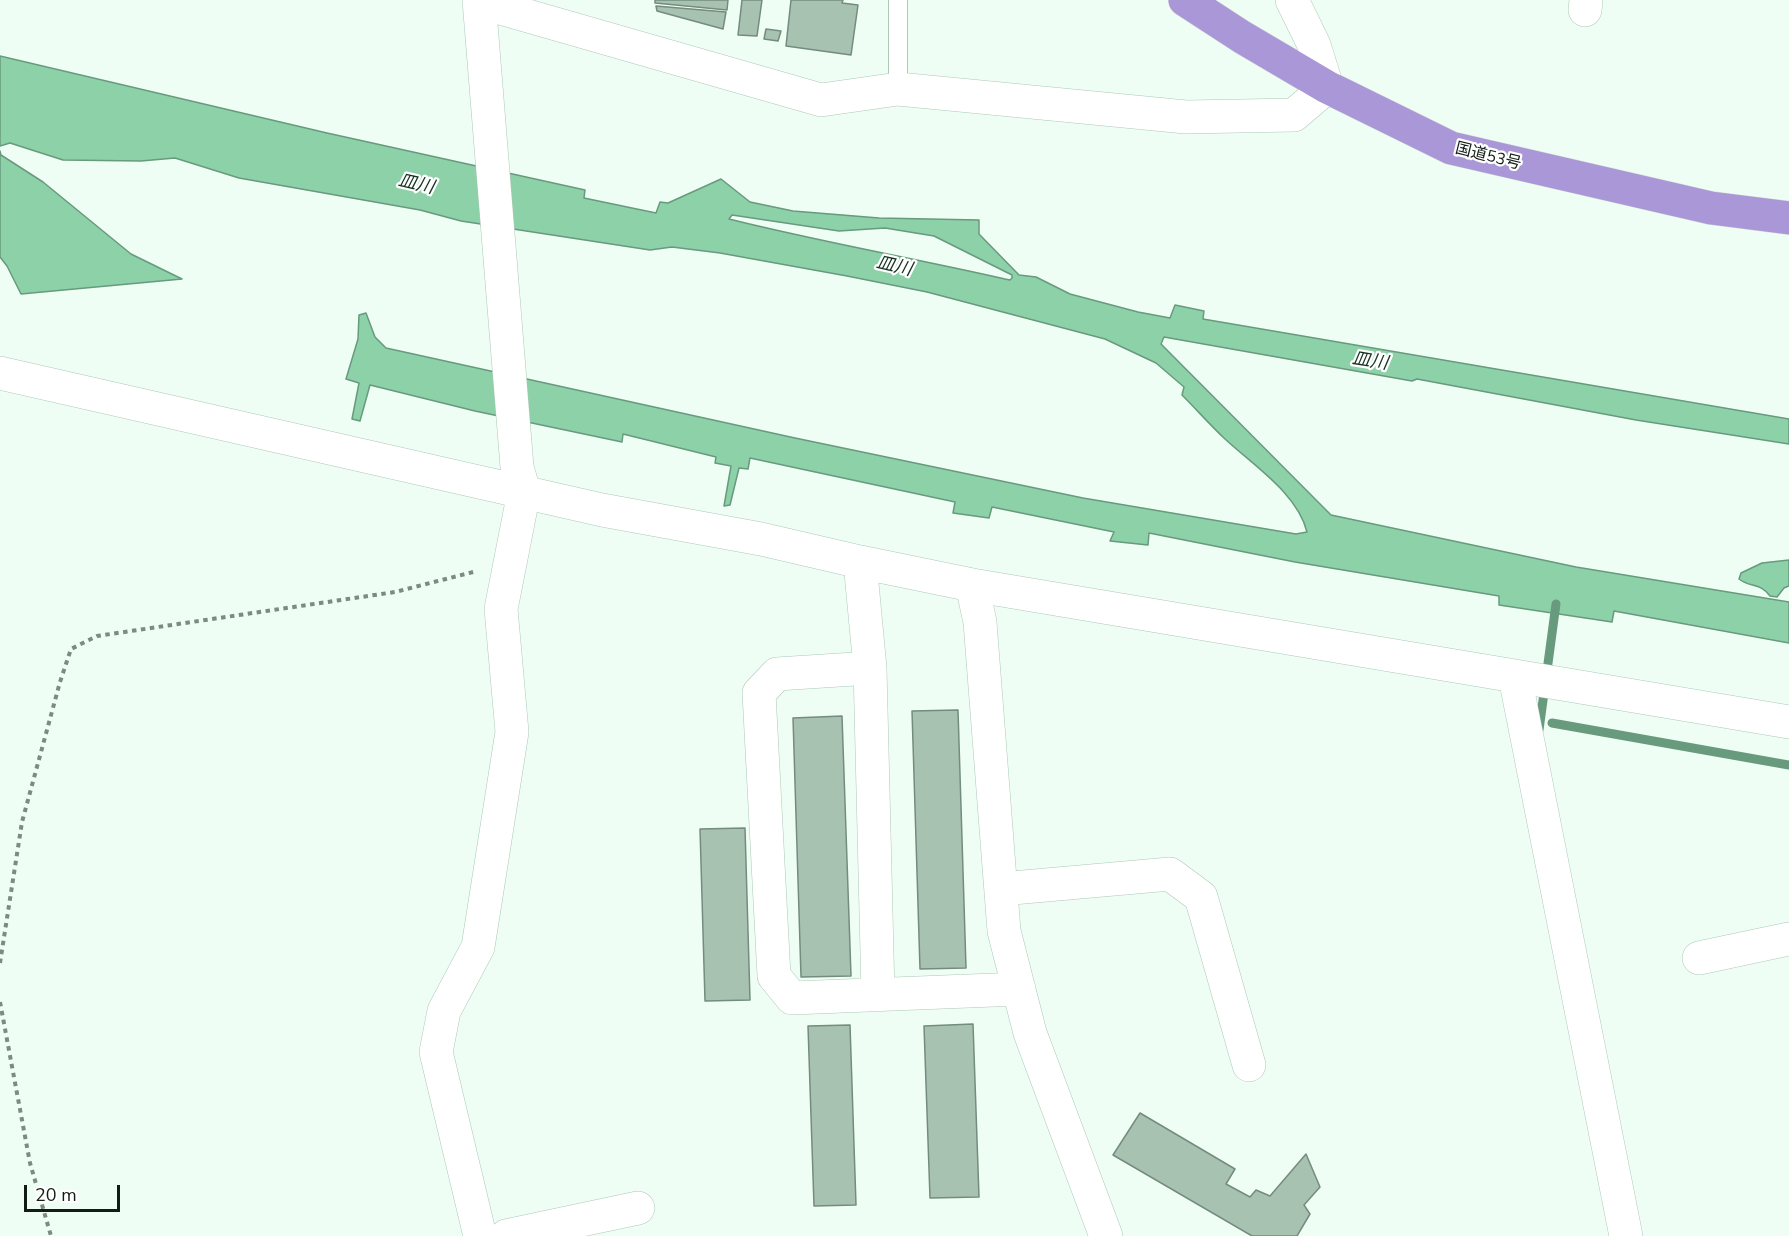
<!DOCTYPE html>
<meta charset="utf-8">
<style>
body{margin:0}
#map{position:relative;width:1789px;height:1236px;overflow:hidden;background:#effef4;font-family:"Nunito Sans",sans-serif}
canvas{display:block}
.scale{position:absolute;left:24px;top:1185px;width:96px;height:27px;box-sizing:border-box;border:3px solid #121b15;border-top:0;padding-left:8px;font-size:18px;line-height:21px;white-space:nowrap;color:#121b15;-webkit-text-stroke:4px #fff;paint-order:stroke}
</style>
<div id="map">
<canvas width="1789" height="1236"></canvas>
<div class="scale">20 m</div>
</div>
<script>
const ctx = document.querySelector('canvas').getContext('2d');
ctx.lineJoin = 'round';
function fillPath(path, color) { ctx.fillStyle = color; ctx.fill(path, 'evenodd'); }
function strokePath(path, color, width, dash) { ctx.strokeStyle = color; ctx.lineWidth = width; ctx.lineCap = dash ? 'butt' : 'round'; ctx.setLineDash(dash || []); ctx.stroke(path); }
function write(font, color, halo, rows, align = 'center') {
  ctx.font = font + ' "Nunito Sans","Noto Sans JP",sans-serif'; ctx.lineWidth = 4.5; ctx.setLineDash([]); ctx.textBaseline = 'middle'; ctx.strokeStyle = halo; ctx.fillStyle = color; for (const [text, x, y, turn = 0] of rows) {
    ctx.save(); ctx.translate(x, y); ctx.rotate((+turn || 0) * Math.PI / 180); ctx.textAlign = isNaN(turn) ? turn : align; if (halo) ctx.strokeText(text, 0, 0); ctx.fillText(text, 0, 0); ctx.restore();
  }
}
const water = new Path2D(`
 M 0,56 L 327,133 L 585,190 L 584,198 L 656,213 L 660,202 L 668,203 L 721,179 L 750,202 L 793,211 L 879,218 L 979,220 L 979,234 L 1019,275 L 1036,277 L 1070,294 L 1138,312 L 1170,318 L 1175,305 L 1204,311 L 1203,319 L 1789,419 L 1789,444 L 1636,420 L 1417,379 L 1412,381 L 1164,337 L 1161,344 L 1331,515 L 1576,567 L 1789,602 L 1789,643 L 1614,611 L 1612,622 L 1499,605 L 1499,596 L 1295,562 L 1149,533 L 1148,545 L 1110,541 L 1114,532 L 992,507 L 989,518 L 953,513 L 955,502 L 750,458 L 748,469 L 739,468 L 730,505 L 724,506 L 731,466 L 715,463 L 716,457 L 623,434 L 622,442 L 475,411 L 370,385 L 360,421 L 352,419 L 359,383 L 346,379 L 358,339 L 359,315 L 366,313 L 375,337 L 386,348 L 795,438 L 1083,498 L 1296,534 L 1307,532 C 1298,494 1253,465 1225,439 C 1210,425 1197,410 1182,395 L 1184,387 L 1156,363 L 1105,339 L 927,292 L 847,276 L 720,253 L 672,247 L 650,250 L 461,221 L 420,210 L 239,178 L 175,158 L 141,161 L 63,160 L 10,143 L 0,146 ZM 732,215 L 839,231 L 885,228 L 934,236 L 1012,275 L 1012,278 L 1010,280 L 1005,279 C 913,258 821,242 729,219 Z
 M 0,151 L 1,155 L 43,182 L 131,254 L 182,279 L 21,294 L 7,266 L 0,257 Z
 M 1789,560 L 1789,586 L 1784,588 L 1777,597 L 1770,596 C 1760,582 1750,588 1739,579 L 1741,573 L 1762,563 Z`);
const stream = new Path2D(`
 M 1552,723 L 1789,765
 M 1539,730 L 1556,604`);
const building = new Path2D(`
 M 655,0 L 728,0 L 727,10 L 655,3 Z
 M 742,0 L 762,0 L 757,36 L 738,35 Z
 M 791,0 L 843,0 L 842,3 L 858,5 L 851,55 L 786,46 Z
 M 656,6 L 726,12 L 723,29 L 657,11 Z
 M 766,29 L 781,31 L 778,41 L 764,39 Z
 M 958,710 L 966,968 L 920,969 L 912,711 Z
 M 842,716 L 851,976 L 801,977 L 793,718 Z
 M 745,828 L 750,1000 L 705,1001 L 700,829 Z
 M 973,1024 L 979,1197 L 930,1198 L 924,1026 Z
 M 850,1025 L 856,1205 L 814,1206 L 808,1026 Z
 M 1140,1113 L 1235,1169 L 1226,1184 L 1250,1197 L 1256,1190 L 1270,1196 L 1306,1154 L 1320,1187 L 1304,1205 L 1310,1214 L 1297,1236 L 1252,1236 L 1113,1155 Z`);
const path = new Path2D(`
 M 0,963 L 22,822 L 60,682 L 71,649 L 97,636 L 395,592 L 477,571
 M 0,1002 L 30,1163 L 51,1236`);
const lane = new Path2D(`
 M 898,0 L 898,89`);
const street = new Path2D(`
 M 479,0 L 517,467 L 524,492 L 501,609 L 512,732 L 478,947 L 444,1011 L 436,1052 L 480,1236
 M 479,2 L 821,100 L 898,89 L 1186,117 L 1294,115 L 1327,87 L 1314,45 L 1292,0
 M 1585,10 L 1586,0
 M 0,373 L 602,510 L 761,539 L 860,562 L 972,585 L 980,622 L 1004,931 L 1030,1033 L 1106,1236
 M 860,562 L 870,668 L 878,994
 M 972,585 L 1789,722
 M 870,668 L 777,674 L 759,693 L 774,976 L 792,998 L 1019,989
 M 1515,677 L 1626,1236
 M 1001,889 L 1170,874 L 1201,897 L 1249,1065
 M 1699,958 L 1789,939
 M 506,1236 L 638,1208`);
const highway = new Path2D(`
 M 1185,0 L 1242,37 L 1327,87 L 1451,148 L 1711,208 L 1789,218`);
const streetNames = [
 ["国道53号",1488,157,14]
];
const waterNames = [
 ["皿川",416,185,13],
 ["皿川",894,267,13],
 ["皿川",1370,362,9]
];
fillPath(water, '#8dd1a9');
strokePath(water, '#689a7d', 1.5);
strokePath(stream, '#689a7d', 9);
fillPath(building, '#a8c2b2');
strokePath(building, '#748c7d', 1.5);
strokePath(lane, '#aec8b8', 20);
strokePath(street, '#aec8b8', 34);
strokePath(highway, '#d9dbda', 34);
strokePath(path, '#7d8981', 4, [4.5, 4.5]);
strokePath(lane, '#fff', 18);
strokePath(street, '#fff', 33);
strokePath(highway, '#a997d7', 33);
write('16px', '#121b15', '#fff', streetNames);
write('italic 18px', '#153322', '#fff', waterNames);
</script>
